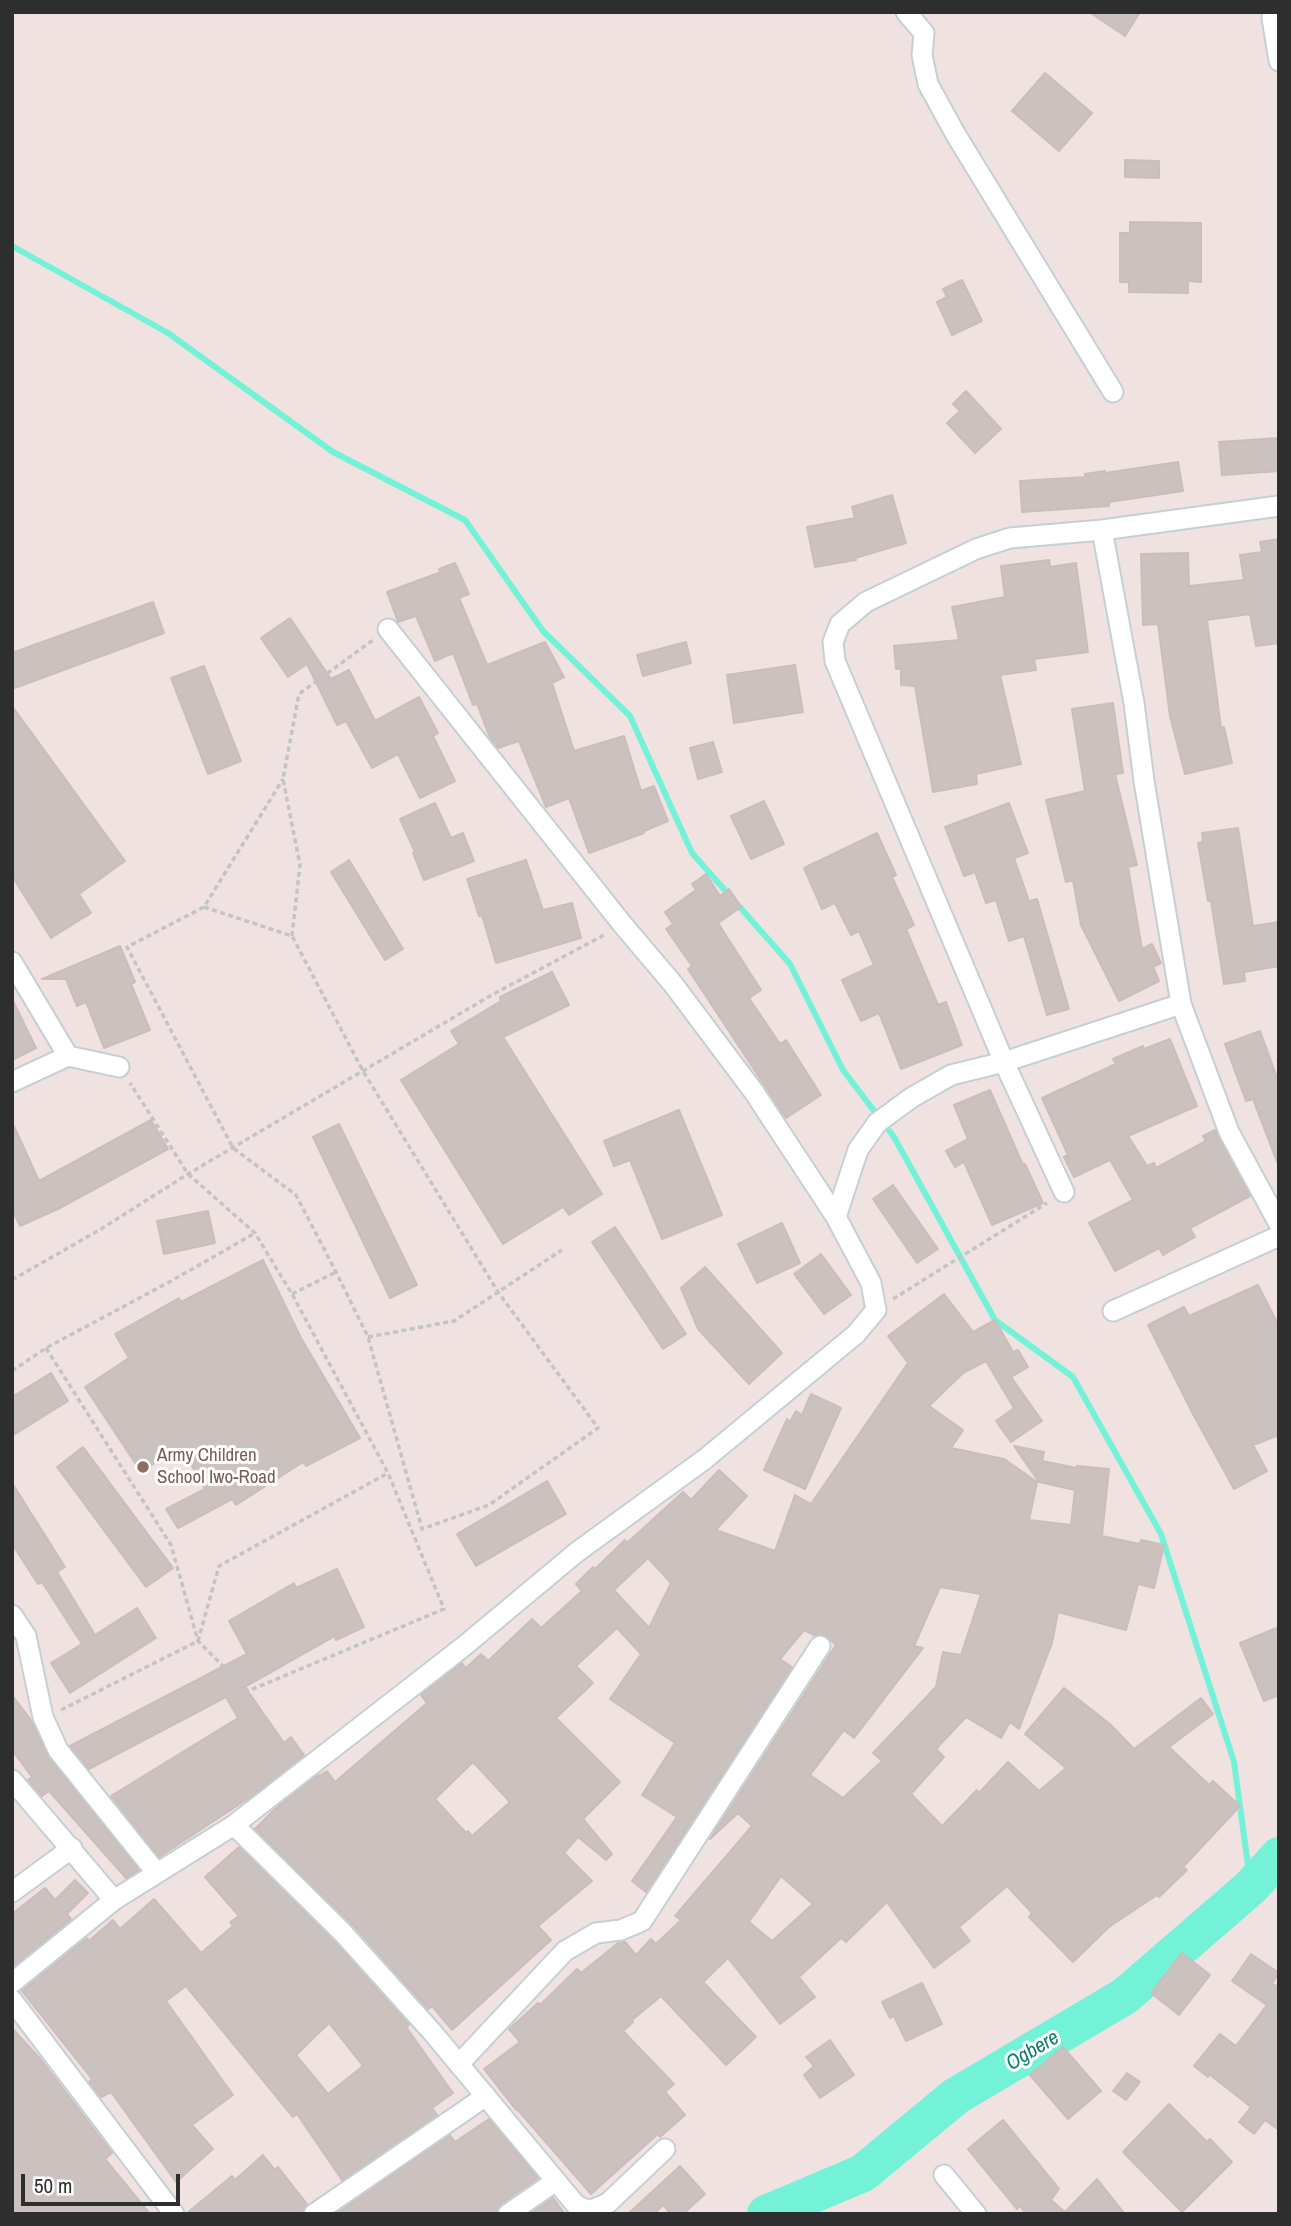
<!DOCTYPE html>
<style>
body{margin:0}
#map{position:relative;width:1291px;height:2226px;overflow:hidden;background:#efe2e1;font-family:"Archivo Narrow",sans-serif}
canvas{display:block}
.frame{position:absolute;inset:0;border:14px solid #2e2e2e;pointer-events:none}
.scale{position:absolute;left:21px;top:2174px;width:159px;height:32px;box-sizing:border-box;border:4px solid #2e2e2e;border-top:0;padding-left:9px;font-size:21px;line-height:24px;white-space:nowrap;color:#2e2e2e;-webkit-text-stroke:5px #fff;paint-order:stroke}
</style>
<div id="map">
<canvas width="1291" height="2226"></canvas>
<div class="frame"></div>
<div class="scale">50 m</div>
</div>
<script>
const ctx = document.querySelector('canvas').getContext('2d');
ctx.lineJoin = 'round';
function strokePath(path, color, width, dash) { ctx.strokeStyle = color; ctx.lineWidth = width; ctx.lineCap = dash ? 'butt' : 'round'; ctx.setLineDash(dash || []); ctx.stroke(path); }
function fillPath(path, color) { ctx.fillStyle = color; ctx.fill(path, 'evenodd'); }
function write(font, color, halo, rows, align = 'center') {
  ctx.font = font + ' "Archivo Narrow",sans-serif'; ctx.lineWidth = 6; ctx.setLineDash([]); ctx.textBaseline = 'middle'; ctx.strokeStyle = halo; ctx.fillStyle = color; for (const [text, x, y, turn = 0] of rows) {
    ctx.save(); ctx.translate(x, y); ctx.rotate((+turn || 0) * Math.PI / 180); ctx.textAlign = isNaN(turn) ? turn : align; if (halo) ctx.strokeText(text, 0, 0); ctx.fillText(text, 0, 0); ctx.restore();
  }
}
const stream = new Path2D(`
 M 12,246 L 168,333 L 333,452 L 465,520 L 543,631 L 630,716 L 692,853 L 790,964 L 843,1070 L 894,1137 L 995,1320 L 1073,1377 L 1161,1534 L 1234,1762 L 1251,1887`);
const river = new Path2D(`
 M 766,2214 L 863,2173 L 956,2096 L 1125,1996 L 1251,1887 L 1279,1856`);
const building = new Path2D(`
 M 1089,12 L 1140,12 L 1125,36 Z
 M 1045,73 L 1092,113 L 1059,151 L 1012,111 Z
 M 1125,160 L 1159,161 L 1159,178 L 1125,177 Z
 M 1130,222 L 1201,223 L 1201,282 L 1188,281 L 1188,293 L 1129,292 L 1129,282 L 1120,282 L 1120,233 L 1130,233 Z
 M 962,280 L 982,321 L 952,335 L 937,302 L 947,297 L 943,289 Z
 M 966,391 L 1001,429 L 975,453 L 947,423 L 960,411 L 953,404 Z
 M 1279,438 L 1279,471 L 1222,475 L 1219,442 Z
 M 1178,462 L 1183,491 L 1109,502 L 1109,506 L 1022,512 L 1020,481 L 1085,477 L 1085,474 L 1105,471 L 1105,473 Z
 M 892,495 L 906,543 L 855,558 L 856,560 L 815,567 L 807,527 L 855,518 L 852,507 Z
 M 1279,539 L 1279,643 L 1256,646 L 1250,614 L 1207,620 L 1221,728 L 1224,727 L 1232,763 L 1185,774 L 1170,716 L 1158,624 L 1143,625 L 1141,554 L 1188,553 L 1189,586 L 1244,580 L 1240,555 L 1262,552 L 1260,542 Z
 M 1049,560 L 1050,567 L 1076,563 L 1088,652 L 1034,659 L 1036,670 L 1000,675 L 1021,764 L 976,774 L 977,784 L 933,792 L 915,686 L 901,685 L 901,669 L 896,669 L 894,646 L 959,640 L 952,607 L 1005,597 L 1001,566 Z
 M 455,563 L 469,594 L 459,598 L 487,665 L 545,642 L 564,677 L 552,683 L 574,751 L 624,736 L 641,791 L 654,786 L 668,821 L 644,831 L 644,833 L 589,853 L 569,798 L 546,807 L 519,741 L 498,748 L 490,738 L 477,704 L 473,705 L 453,653 L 435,661 L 416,616 L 398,622 L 387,592 L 441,572 L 439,569 Z
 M 153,602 L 164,633 L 12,689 L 12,653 Z
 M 290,618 L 331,679 L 349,670 L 375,721 L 419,697 L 438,733 L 433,736 L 455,781 L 420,798 L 398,754 L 372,768 L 346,721 L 337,725 L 307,664 L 288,677 L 261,638 Z
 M 686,642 L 691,663 L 643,676 L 637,655 Z
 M 795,665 L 803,712 L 734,723 L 727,675 Z
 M 204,666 L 241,761 L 208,774 L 171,678 Z
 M 1113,703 L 1123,773 L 1115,774 L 1137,865 L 1128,867 L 1142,949 L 1152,944 L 1161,963 L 1153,967 L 1159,981 L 1119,1001 L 1081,925 L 1073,880 L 1066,882 L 1046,800 L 1085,791 L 1072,709 Z
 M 12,706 L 125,861 L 79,894 L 91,913 L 51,938 L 12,876 Z
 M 713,742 L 722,772 L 698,779 L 690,748 Z
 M 764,801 L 784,844 L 751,859 L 731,816 Z
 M 435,803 L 451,838 L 463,833 L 474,861 L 424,880 L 413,853 L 415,852 L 400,819 Z
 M 1009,803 L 1028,853 L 1014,858 L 1029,901 L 1037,899 L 1069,1009 L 1047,1015 L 1024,936 L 1009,941 L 996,900 L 986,903 L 975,872 L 964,876 L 945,827 Z
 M 1238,828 L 1253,926 L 1279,922 L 1279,966 L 1244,972 L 1245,981 L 1224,984 L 1211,901 L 1208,901 L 1198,843 L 1203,842 L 1202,833 Z
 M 877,833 L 896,875 L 892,877 L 914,925 L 906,929 L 938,1005 L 946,1002 L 962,1045 L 901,1069 L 879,1013 L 861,1021 L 842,980 L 874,965 L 859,931 L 851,935 L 835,903 L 822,909 L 804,868 Z
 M 349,860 L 403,949 L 385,960 L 331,872 Z
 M 526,860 L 543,910 L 572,903 L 581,938 L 496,963 L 482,915 L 479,916 L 467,879 Z
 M 706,874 L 720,896 L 729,889 L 741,907 L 718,923 L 761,990 L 749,998 L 780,1044 L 786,1040 L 821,1095 L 786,1118 L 688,969 L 692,966 L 666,929 L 673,924 L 665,912 L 696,890 L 692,884 Z
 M 120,946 L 135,982 L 131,984 L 150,1030 L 104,1048 L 86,1002 L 77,1006 L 66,979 L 42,979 Z
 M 552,972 L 569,1005 L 503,1037 L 602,1194 L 569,1215 L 563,1207 L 503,1244 L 401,1080 L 459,1044 L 451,1031 L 501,1001 L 500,997 Z
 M 12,999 L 36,1048 L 12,1060 Z
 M 1260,1031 L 1279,1083 L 1277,1162 L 1253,1099 L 1246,1101 L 1225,1044 Z
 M 1170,1039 L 1197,1106 L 1128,1136 L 1147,1166 L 1154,1163 L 1156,1168 L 1206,1141 L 1203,1136 L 1215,1130 L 1250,1196 L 1190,1228 L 1195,1237 L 1163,1255 L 1159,1248 L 1115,1271 L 1089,1223 L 1133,1200 L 1110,1160 L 1074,1177 L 1064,1157 L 1068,1155 L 1042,1098 L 1116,1064 L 1113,1059 L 1143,1046 L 1144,1049 Z
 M 990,1090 L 1023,1165 L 1025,1164 L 1043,1203 L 992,1225 L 964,1162 L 955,1167 L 946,1151 L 968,1139 L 954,1105 Z
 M 679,1110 L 722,1215 L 662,1239 L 630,1160 L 614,1166 L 604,1141 Z
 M 151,1120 L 168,1149 L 58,1209 L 20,1226 L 12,1209 L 12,1122 L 39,1181 Z
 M 339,1124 L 417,1285 L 390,1298 L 313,1137 Z
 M 893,1185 L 938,1249 L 917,1263 L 873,1199 Z
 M 208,1211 L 215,1243 L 164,1254 L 157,1221 Z
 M 782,1223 L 800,1263 L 757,1283 L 738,1244 Z
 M 615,1227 L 686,1334 L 663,1349 L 592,1242 Z
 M 821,1254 L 851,1295 L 824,1314 L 794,1274 Z
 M 263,1260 L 301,1338 L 360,1438 L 306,1466 L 303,1462 L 236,1505 L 232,1499 L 178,1528 L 166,1509 L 205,1489 L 181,1446 L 141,1472 L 85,1387 L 129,1358 L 115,1334 L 179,1298 L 181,1302 Z
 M 705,1267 L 782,1353 L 749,1384 L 698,1329 L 681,1288 Z
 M 1258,1285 L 1279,1326 L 1279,1435 L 1253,1445 L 1267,1471 L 1234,1489 L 1193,1414 L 1148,1325 L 1184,1307 L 1189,1316 Z
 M 944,1294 L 973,1332 L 995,1320 L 1013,1352 L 1018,1350 L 1028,1367 L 1011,1377 L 1042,1421 L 1011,1442 L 996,1421 L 1014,1408 L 986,1361 L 963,1373 L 929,1406 L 963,1430 L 951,1448 L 1004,1459 L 1037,1482 L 1029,1520 L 1071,1525 L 1075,1490 L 1039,1482 L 1014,1446 L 1044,1452 L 1042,1461 L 1077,1468 L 1077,1466 L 1109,1469 L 1102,1536 L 1140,1544 L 1141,1540 L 1164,1545 L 1154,1588 L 1138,1584 L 1126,1630 L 1058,1612 L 1052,1643 L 1019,1729 L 1010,1722 L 1001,1738 L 966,1717 L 936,1749 L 944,1757 L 911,1794 L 942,1826 L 977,1790 L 979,1793 L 1008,1762 L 1039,1791 L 1066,1768 L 1025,1734 L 1064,1688 L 1110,1724 L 1134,1749 L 1201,1698 L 1213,1714 L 1169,1747 L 1209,1785 L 1213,1781 L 1240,1806 L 1183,1867 L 1187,1870 L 1159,1897 L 1157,1895 L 1109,1927 L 1073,1962 L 1029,1917 L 1032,1913 L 1007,1886 L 959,1927 L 970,1941 L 934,1968 L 887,1902 L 846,1942 L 841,1938 L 799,1977 L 815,1997 L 780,2024 L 728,1958 L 703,1982 L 756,2037 L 726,2065 L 661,1996 L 632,2020 L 633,2022 L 623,2031 L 674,2084 L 665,2092 L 685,2115 L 660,2137 L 658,2134 L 591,2194 L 517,2109 L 516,2110 L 484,2069 L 520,2042 L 509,2029 L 538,2003 L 540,2005 L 577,1969 L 581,1973 L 618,1943 L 625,1942 L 636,1955 L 651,1939 L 656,1944 L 681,1920 L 675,1916 L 752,1826 L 738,1813 L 710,1839 L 836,1645 L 826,1635 L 814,1635 L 804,1630 L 780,1659 L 792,1667 L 646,1892 L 632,1881 L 677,1817 L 642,1795 L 675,1743 L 610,1699 L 641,1654 L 617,1628 L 576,1666 L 593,1683 L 556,1718 L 620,1782 L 583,1819 L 612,1854 L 606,1860 L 578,1837 L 564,1853 L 592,1881 L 538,1926 L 551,1940 L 452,2030 L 432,2006 L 428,2009 L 352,1924 L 255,1829 L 275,1809 L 318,1775 L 319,1776 L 327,1771 L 335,1782 L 427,1703 L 421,1695 L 462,1663 L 466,1668 L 481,1654 L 488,1661 L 532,1619 L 541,1628 L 582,1591 L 576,1584 L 593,1567 L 595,1569 L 625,1540 L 627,1543 L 683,1492 L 691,1500 L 719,1470 L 747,1496 L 716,1530 L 775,1551 L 795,1495 L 811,1504 L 908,1363 L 888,1336 ZM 648,1558 L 671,1583 L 649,1628 L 614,1590 ZM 940,1587 L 981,1594 L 961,1655 L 943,1652 L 936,1687 L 873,1753 L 882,1761 L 843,1798 L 810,1775 L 844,1730 L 854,1738 L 923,1648 L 914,1646 ZM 473,1762 L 510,1802 L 472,1836 L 468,1831 L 466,1833 L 435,1799 ZM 781,1876 L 813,1904 L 772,1941 L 749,1922 Z
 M 51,1373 L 68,1401 L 12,1436 L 12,1397 Z
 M 811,1394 L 841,1408 L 805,1489 L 764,1470 L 787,1419 L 790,1422 L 796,1411 L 802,1415 Z
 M 83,1447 L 173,1568 L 146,1587 L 57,1467 Z
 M 547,1481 L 566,1514 L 476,1566 L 457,1534 Z
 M 12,1483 L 65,1567 L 57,1572 L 95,1635 L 137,1608 L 156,1638 L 70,1693 L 51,1663 L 82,1644 L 42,1582 L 38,1584 L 12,1544 Z
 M 337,1569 L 364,1627 L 336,1640 L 335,1636 L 245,1687 L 284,1743 L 291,1737 L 304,1755 L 249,1798 L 159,1857 L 111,1796 L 238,1718 L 226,1697 L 89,1769 L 70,1746 L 247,1654 L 229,1621 L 294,1583 L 296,1588 Z
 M 1279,1627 L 1279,1695 L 1264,1701 L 1240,1643 Z
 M 12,1695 L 31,1720 L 48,1757 L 139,1870 L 126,1878 L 49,1791 L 42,1796 L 28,1780 L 32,1777 L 12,1750 Z
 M 239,1847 L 334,1941 L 409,2025 L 406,2027 L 453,2093 L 432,2108 L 437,2115 L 342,2180 L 297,2114 L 293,2117 L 186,1986 L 166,2001 L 233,2095 L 192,2125 L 213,2149 L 176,2182 L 111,2092 L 101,2097 L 89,2082 L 92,2079 L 22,1991 L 87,1938 L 89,1941 L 113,1920 L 120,1929 L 154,1899 L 201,1953 L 233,1926 L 230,1922 L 239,1916 L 205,1877 ZM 329,2023 L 363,2066 L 328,2094 L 296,2055 Z
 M 75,1880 L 88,1893 L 67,1914 L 71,1919 L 15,1965 L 12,1961 L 12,1914 L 45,1888 L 55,1900 Z
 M 1182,1953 L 1210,1975 L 1179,2015 L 1151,1993 Z
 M 1251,1954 L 1279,1973 L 1272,1983 L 1279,1988 L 1279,2130 L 1265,2120 L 1254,2134 L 1239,2122 L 1251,2107 L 1209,2074 L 1208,2077 L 1194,2066 L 1220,2034 L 1236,2046 L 1267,2005 L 1232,1981 Z
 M 922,1983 L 942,2024 L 906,2041 L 894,2016 L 890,2018 L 882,2002 Z
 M 12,2028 L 42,2061 L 112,2153 L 105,2159 L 150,2214 L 12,2214 Z
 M 830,2040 L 854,2075 L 820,2098 L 804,2075 L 814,2066 L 806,2057 Z
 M 1063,2047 L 1101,2091 L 1068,2119 L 1030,2075 Z
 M 1127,2073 L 1140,2082 L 1126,2100 L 1113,2091 Z
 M 1169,2104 L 1207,2142 L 1210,2139 L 1232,2162 L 1182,2212 L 1123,2152 Z
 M 489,2119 L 538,2178 L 501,2204 L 496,2214 L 336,2214 L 450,2135 L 455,2142 Z
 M 1003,2120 L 1059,2189 L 1051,2200 L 1065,2212 L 1097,2179 L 1125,2214 L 1026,2214 L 1020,2206 L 1017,2209 L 968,2149 Z
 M 263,2155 L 275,2170 L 278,2167 L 307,2204 L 302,2214 L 186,2214 L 232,2176 L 235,2180 Z
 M 680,2166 L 705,2194 L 683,2214 L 671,2214 L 663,2205 L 654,2214 L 628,2214 Z
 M 553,2198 L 565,2214 L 530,2214 Z`);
const path = new Path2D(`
 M 204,907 L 292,936 L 363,1071 L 498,1292 L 598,1428 L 489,1505 L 422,1529 L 368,1337 L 336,1272 L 296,1195 L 233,1148 L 127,947 L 204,907 L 283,779
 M 292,936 L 300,865 L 283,779 L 299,694 L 373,640
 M 12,1280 L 101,1229 L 188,1174 L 490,996 L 606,934
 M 292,1294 L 336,1272
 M 893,1299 L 1047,1203
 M 368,1337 L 454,1321 L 562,1250
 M 46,1348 L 171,1545 L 198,1641 L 248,1691 L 444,1609 L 388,1473 L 292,1294 L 255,1233 L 188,1174 L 130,1083
 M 12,1371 L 46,1348 L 173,1280 L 255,1233
 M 61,1710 L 198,1641 L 219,1566 L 388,1473`);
const street = new Path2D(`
 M 906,12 L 924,33 L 922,55 L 928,84 L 956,135 L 1113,392
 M 1274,12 L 1272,18 L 1279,61
 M 1102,530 L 1134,703 L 1144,781 L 1181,1004 L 1229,1132 L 1279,1224
 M 12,962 L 68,1056
 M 12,1082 L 68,1056 L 119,1067
 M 1064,1192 L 1004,1062 L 835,661 L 833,642 L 840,624 L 866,602 L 976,549 L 1010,538 L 1102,530 L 1279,506
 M 836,1217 L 858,1150 L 877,1123 L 911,1098 L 951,1075 L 1004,1062 L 1181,1004
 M 1113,1311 L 1279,1236
 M 12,1615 L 26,1636 L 43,1717 L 58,1750 L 156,1872
 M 12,1780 L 114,1900
 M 234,1825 L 343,1933 L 433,2033 L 576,2205 L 589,2211 L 608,2203 L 665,2149
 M 12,1892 L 72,1848
 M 12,1983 L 114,1900 L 234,1825 L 463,1647 L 577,1552 L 705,1459 L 856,1334 L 876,1310 L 871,1283 L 836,1217 L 754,1092 L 673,984 L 623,925 L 388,629
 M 12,2000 L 174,2214
 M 459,2064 L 565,1951 L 596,1933 L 621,1930 L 642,1921 L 820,1646
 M 944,2175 L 976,2214
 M 314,2214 L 486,2096
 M 508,2214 L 556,2181`);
const markers = [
 [143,1467,7,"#8d6e63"]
];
const educationNames = [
 ["Army Children",157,1456],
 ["School Iwo-Road",157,1478]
];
const waterNames = [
 ["Ogbere",1033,2051,-31]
];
strokePath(stream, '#73f2d8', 6);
strokePath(river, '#73f2d8', 38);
fillPath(building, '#cbc1bf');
strokePath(building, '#cbbdba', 2);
strokePath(street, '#c5cfd4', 23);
strokePath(path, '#c4c4c4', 3.5, [5, 3.5]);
strokePath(street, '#fff', 19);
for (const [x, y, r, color] of markers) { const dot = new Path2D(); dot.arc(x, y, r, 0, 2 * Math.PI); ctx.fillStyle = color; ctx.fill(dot); strokePath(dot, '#fff', 2.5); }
write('19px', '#785e54', '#fff', educationNames, 'left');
write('italic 21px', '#0c8071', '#fff', waterNames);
</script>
